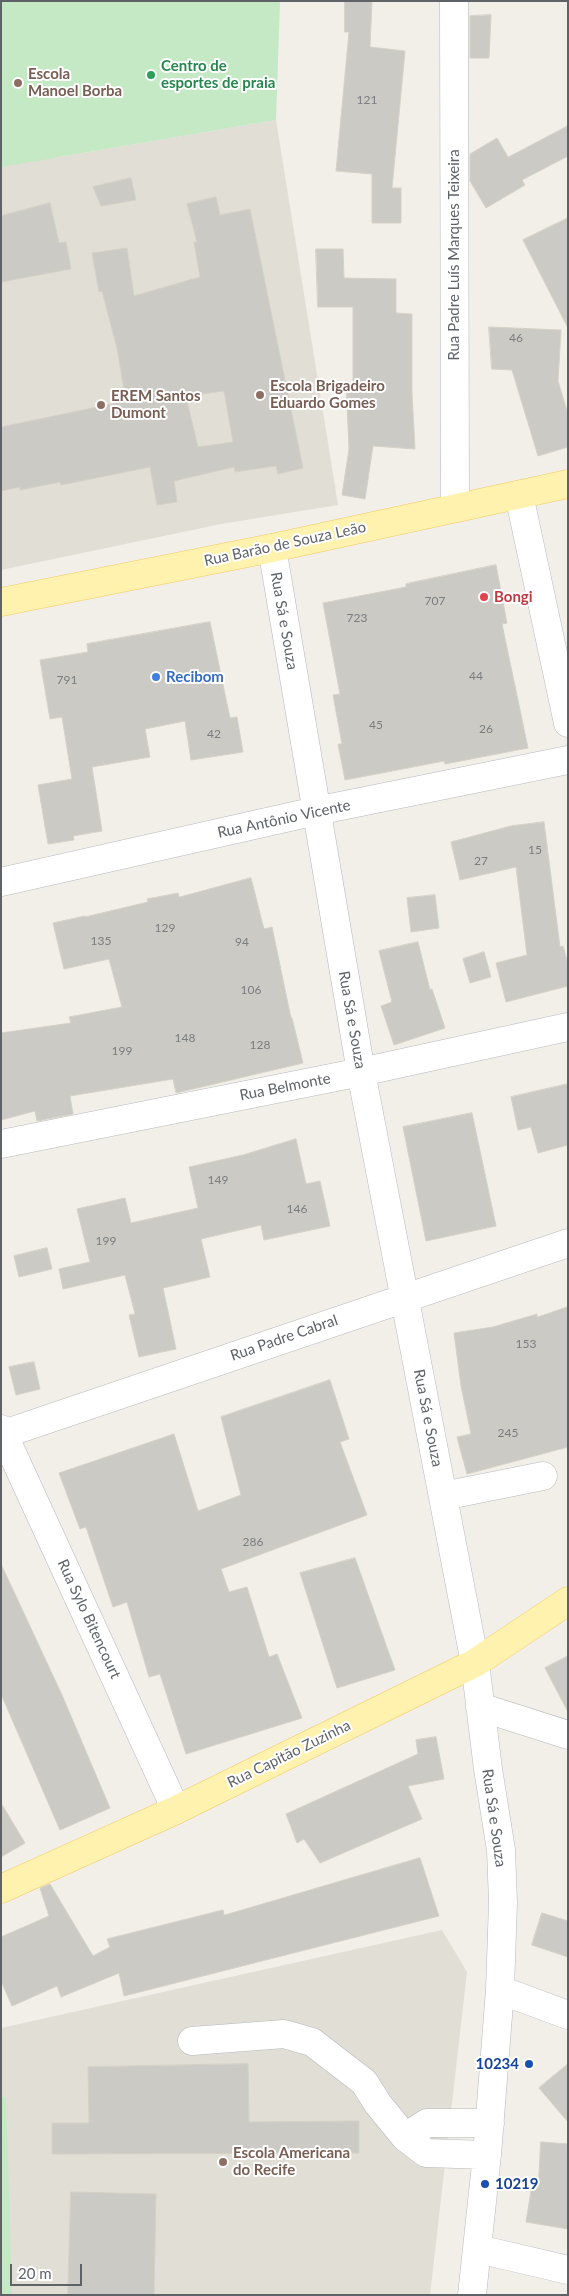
<!DOCTYPE html>
<meta charset="utf-8">
<style>
body{margin:0}
#map{position:relative;width:569px;height:2296px;overflow:hidden;background:#f1efe8;font-family:Lato,sans-serif}
canvas{display:block}
.frame{position:absolute;inset:0;border:2px solid #5f6368;pointer-events:none}
.scale{position:absolute;left:10px;top:2264px;width:72px;height:22px;box-sizing:border-box;border:2px solid #5f6368;border-top:0;padding-left:6px;font-size:15px;line-height:18px;white-space:nowrap;color:#5f6368;-webkit-text-stroke:4px #fff;paint-order:stroke}
</style>
<div id="map">
<canvas width="569" height="2296"></canvas>
<div class="frame"></div>
<div class="scale">20 m</div>
</div>
<script>
const ctx = document.querySelector('canvas').getContext('2d');
ctx.lineJoin = 'round';
function fillPath(path, color) { ctx.fillStyle = color; ctx.fill(path, 'evenodd'); }
function strokePath(path, color, width, dash) { ctx.strokeStyle = color; ctx.lineWidth = width; ctx.lineCap = dash ? 'butt' : 'round'; ctx.setLineDash(dash || []); ctx.stroke(path); }
function write(font, color, halo, rows, align = 'center') {
  ctx.font = font + ' Lato,sans-serif'; ctx.lineWidth = 4; ctx.setLineDash([]); ctx.textBaseline = 'middle'; ctx.strokeStyle = halo; ctx.fillStyle = color; for (const [text, x, y, turn = 0] of rows) {
    ctx.save(); ctx.translate(x, y); ctx.rotate((+turn || 0) * Math.PI / 180); ctx.textAlign = isNaN(turn) ? turn : align; if (halo) ctx.strokeText(text, 0, 0); ctx.fillText(text, 0, 0); ctx.restore();
  }
}
const education = new Path2D(`
 M 1,7 L 54,158 L 276,120 L 338,505 L 221,524 L 1,570 Z
 M 442,1930 L 467,1972 L 430,2295 L 1,2295 L 1,2028 Z`);
const green = new Path2D(`
 M 1,1 L 280,1 L 276,120 L 1,167 Z
 M 1,2097 L 6,2097 L 12,2295 L 1,2295 Z`);
const building = new Path2D(`
 M 345,1 L 372,1 L 370,47 L 405,51 L 392,188 L 401,188 L 401,223 L 372,223 L 372,174 L 336,171 L 349,32 L 345,32 Z
 M 491,15 L 489,58 L 470,58 L 470,16 Z
 M 568,126 L 568,156 L 522,180 L 525,185 L 486,208 L 470,181 L 470,154 L 497,138 L 508,157 Z
 M 131,178 L 136,200 L 101,206 L 93,187 Z
 M 216,197 L 220,215 L 250,209 L 303,468 L 278,474 L 276,466 L 235,472 L 234,467 L 174,481 L 177,502 L 157,505 L 150,467 L 61,485 L 60,482 L 20,490 L 20,487 L 1,491 L 1,427 L 126,401 L 117,348 L 102,291 L 99,292 L 92,253 L 127,248 L 134,296 L 200,277 L 194,242 L 197,242 L 187,204 ZM 224,391 L 233,442 L 198,447 L 186,397 Z
 M 50,203 L 59,243 L 66,242 L 71,269 L 1,282 L 1,216 Z
 M 568,218 L 568,328 L 523,240 Z
 M 316,249 L 343,249 L 344,278 L 396,279 L 396,313 L 412,314 L 412,394 L 415,449 L 373,446 L 365,499 L 342,495 L 349,449 L 346,382 L 353,383 L 353,307 L 318,307 Z
 M 489,327 L 561,330 L 558,381 L 568,414 L 568,447 L 538,456 L 512,370 L 492,369 Z
 M 496,565 L 507,623 L 502,624 L 528,748 L 445,764 L 444,761 L 345,780 L 338,744 L 342,744 L 333,695 L 340,694 L 323,603 L 406,587 L 406,584 Z
 M 210,622 L 230,718 L 237,717 L 243,752 L 191,760 L 185,721 L 145,729 L 150,757 L 92,767 L 102,831 L 73,836 L 74,840 L 48,844 L 38,785 L 72,779 L 62,717 L 50,719 L 40,660 L 88,652 L 87,644 Z
 M 544,822 L 560,947 L 563,946 L 568,964 L 568,986 L 506,1002 L 496,963 L 527,955 L 516,867 L 460,880 L 451,842 L 511,826 Z
 M 251,878 L 264,929 L 272,927 L 291,1018 L 292,1018 L 303,1063 L 176,1093 L 173,1079 L 70,1096 L 73,1114 L 37,1121 L 35,1111 L 1,1120 L 1,1033 L 71,1023 L 69,1017 L 122,1007 L 109,959 L 64,969 L 53,923 L 85,916 L 85,917 L 148,902 L 147,899 L 178,893 L 179,897 Z
 M 435,895 L 439,928 L 411,932 L 407,898 Z
 M 418,942 L 430,990 L 432,989 L 445,1028 L 394,1045 L 381,1006 L 392,1002 L 379,951 Z
 M 484,952 L 491,977 L 470,983 L 463,959 Z
 M 568,1084 L 568,1145 L 538,1153 L 531,1127 L 518,1130 L 511,1097 Z
 M 472,1113 L 496,1226 L 426,1241 L 403,1127 Z
 M 296,1139 L 306,1184 L 320,1181 L 330,1226 L 264,1240 L 261,1225 L 201,1239 L 210,1277 L 163,1288 L 176,1349 L 139,1357 L 129,1315 L 135,1314 L 125,1275 L 63,1289 L 59,1269 L 90,1262 L 77,1209 L 125,1198 L 131,1223 L 198,1208 L 189,1167 L 243,1155 Z
 M 47,1248 L 52,1269 L 19,1277 L 14,1256 Z
 M 568,1307 L 568,1447 L 467,1474 L 457,1437 L 471,1434 L 461,1386 L 454,1333 L 493,1327 L 537,1314 L 537,1317 Z
 M 34,1362 L 40,1389 L 16,1395 L 9,1367 Z
 M 330,1380 L 349,1439 L 340,1442 L 367,1515 L 221,1569 L 229,1592 L 247,1587 L 269,1657 L 277,1654 L 302,1718 L 186,1754 L 160,1674 L 149,1677 L 127,1602 L 113,1607 L 86,1527 L 80,1529 L 59,1473 L 174,1434 L 198,1511 L 241,1495 L 221,1417 Z
 M 355,1558 L 395,1670 L 337,1688 L 300,1573 Z
 M 1,1564 L 62,1695 L 110,1808 L 60,1830 L 1,1694 Z
 M 568,1656 L 568,1712 L 545,1668 Z
 M 436,1737 L 444,1779 L 408,1786 L 422,1819 L 320,1863 L 304,1839 L 297,1843 L 286,1814 L 418,1754 L 416,1740 Z
 M 1,1803 L 25,1843 L 1,1857 Z
 M 420,1858 L 439,1916 L 124,1996 L 119,1973 L 61,1997 L 57,1986 L 12,2006 L 1,1981 L 1,1937 L 49,1916 L 40,1888 L 50,1884 L 93,1956 L 110,1947 L 107,1939 L 223,1910 L 224,1915 Z
 M 542,1913 L 568,1921 L 568,1957 L 532,1945 Z
 M 248,2064 L 249,2122 L 359,2121 L 359,2153 L 52,2154 L 52,2123 L 89,2123 L 88,2067 Z
 M 568,2064 L 568,2122 L 539,2088 Z
 M 541,2142 L 568,2144 L 568,2229 L 526,2222 L 532,2185 L 538,2186 Z
 M 71,2192 L 156,2194 L 154,2295 L 68,2295 Z`);
const minor = new Path2D(`
 M 454,1 L 455,508
 M 519,495 L 568,723
 M 272,548 L 361,1072 L 475,1663 L 488,1769 L 501,1850 L 503,1902 L 500,1990 L 487,2155 L 472,2295
 M 1,882 L 316,811 L 568,760
 M 1,1144 L 361,1072 L 568,1027
 M 1,1429 L 176,1810
 M 1,1435 L 568,1243
 M 443,1496 L 543,1476
 M 480,1707 L 568,1735
 M 500,1990 L 568,2015
 M 192,2041 L 284,2034 L 312,2042 L 364,2082 L 378,2104 L 405,2137 L 426,2153 L 487,2155
 M 405,2137 L 427,2123 L 490,2123
 M 478,2249 L 568,2270`);
const major = new Path2D(`
 M 1,602 L 272,548 L 568,484
 M 1,1889 L 176,1810 L 475,1663 L 568,1601`);
const markers = [
 [151,75,5,"#2e9e5b"],
 [18,83,5,"#8d6e63"],
 [260,395,5,"#8d6e63"],
 [101,405,5,"#8d6e63"],
 [484,597,5,"#e0444e"],
 [156,677,5,"#3f7fe0"],
 [529,2064,5,"#1a4fb4"],
 [223,2162,5,"#8d6e63"],
 [485,2184,5,"#1a4fb4"]
];
const numberNames = [
 ["121",367,100],
 ["46",516,338],
 ["707",435,601],
 ["723",357,618],
 ["44",476,676],
 ["791",67,680],
 ["45",376,725],
 ["26",486,729],
 ["42",214,734],
 ["15",535,850],
 ["27",481,861],
 ["129",165,928],
 ["135",101,941],
 ["94",242,942],
 ["106",251,990],
 ["148",185,1038],
 ["128",260,1045],
 ["199",122,1051],
 ["149",218,1180],
 ["146",297,1209],
 ["199",106,1241],
 ["153",526,1344],
 ["245",508,1433],
 ["286",253,1542]
];
const leisureNames = [
 ["Centro de",161,66],
 ["esportes de praia",161,83]
];
const educationNames = [
 ["Escola",28,74],
 ["Manoel Borba",28,91],
 ["Escola Brigadeiro",270,386],
 ["Eduardo Gomes",270,403],
 ["EREM Santos",111,396],
 ["Dumont",111,413],
 ["Escola Americana",233,2153],
 ["do Recife",233,2170]
];
const streetNames = [
 ["Rua Padre Luís Marques Teixeira",454,255,-90],
 ["Rua Barão de Souza Leão",285,544,-12],
 ["Rua Sá e Souza",284,621,80],
 ["Rua Antônio Vicente",284,819,-12],
 ["Rua Sá e Souza",352,1020,80],
 ["Rua Belmonte",285,1087,-11],
 ["Rua Padre Cabral",284,1338,-19],
 ["Rua Sá e Souza",428,1418,79],
 ["Rua Sylo Bitencourt",89,1619,65],
 ["Rua Capitão Zuzinha",289,1754,-26],
 ["Rua Sá e Souza",494,1818,82]
];
const healthNames = [
 ["Bongi",494,597]
];
const shopNames = [
 ["Recibom",166,677]
];
const transitNames = [
 ["10234",519,2064],
 ["10219",495,2184,"left"]
];
fillPath(education, '#e1ded6');
fillPath(green, '#c5e8c5');
fillPath(building, '#cccac5');
strokePath(building, '#d6d1c6', 1);
strokePath(minor, '#b5b8bc', 29);
strokePath(major, '#f2c960', 29);
strokePath(minor, '#fff', 28);
strokePath(major, '#fff2af', 28);
for (const [x, y, r, color] of markers) { const dot = new Path2D(); dot.arc(x, y, r, 0, 2 * Math.PI); ctx.fillStyle = color; ctx.fill(dot); strokePath(dot, '#fff', 2); }
write('12px', '#7a7d7f', null, numberNames);
write('bold 15px', '#27864d', '#fff', leisureNames, 'left');
write('bold 15px', '#785e54', '#fff', educationNames, 'left');
write('15px', '#5f6368', '#fff', streetNames);
write('bold 15px', '#be3a42', '#fff', healthNames, 'left');
write('bold 15px', '#366cbe', '#fff', shopNames, 'left');
write('bold 15px', '#164399', '#fff', transitNames, 'right');
</script>
